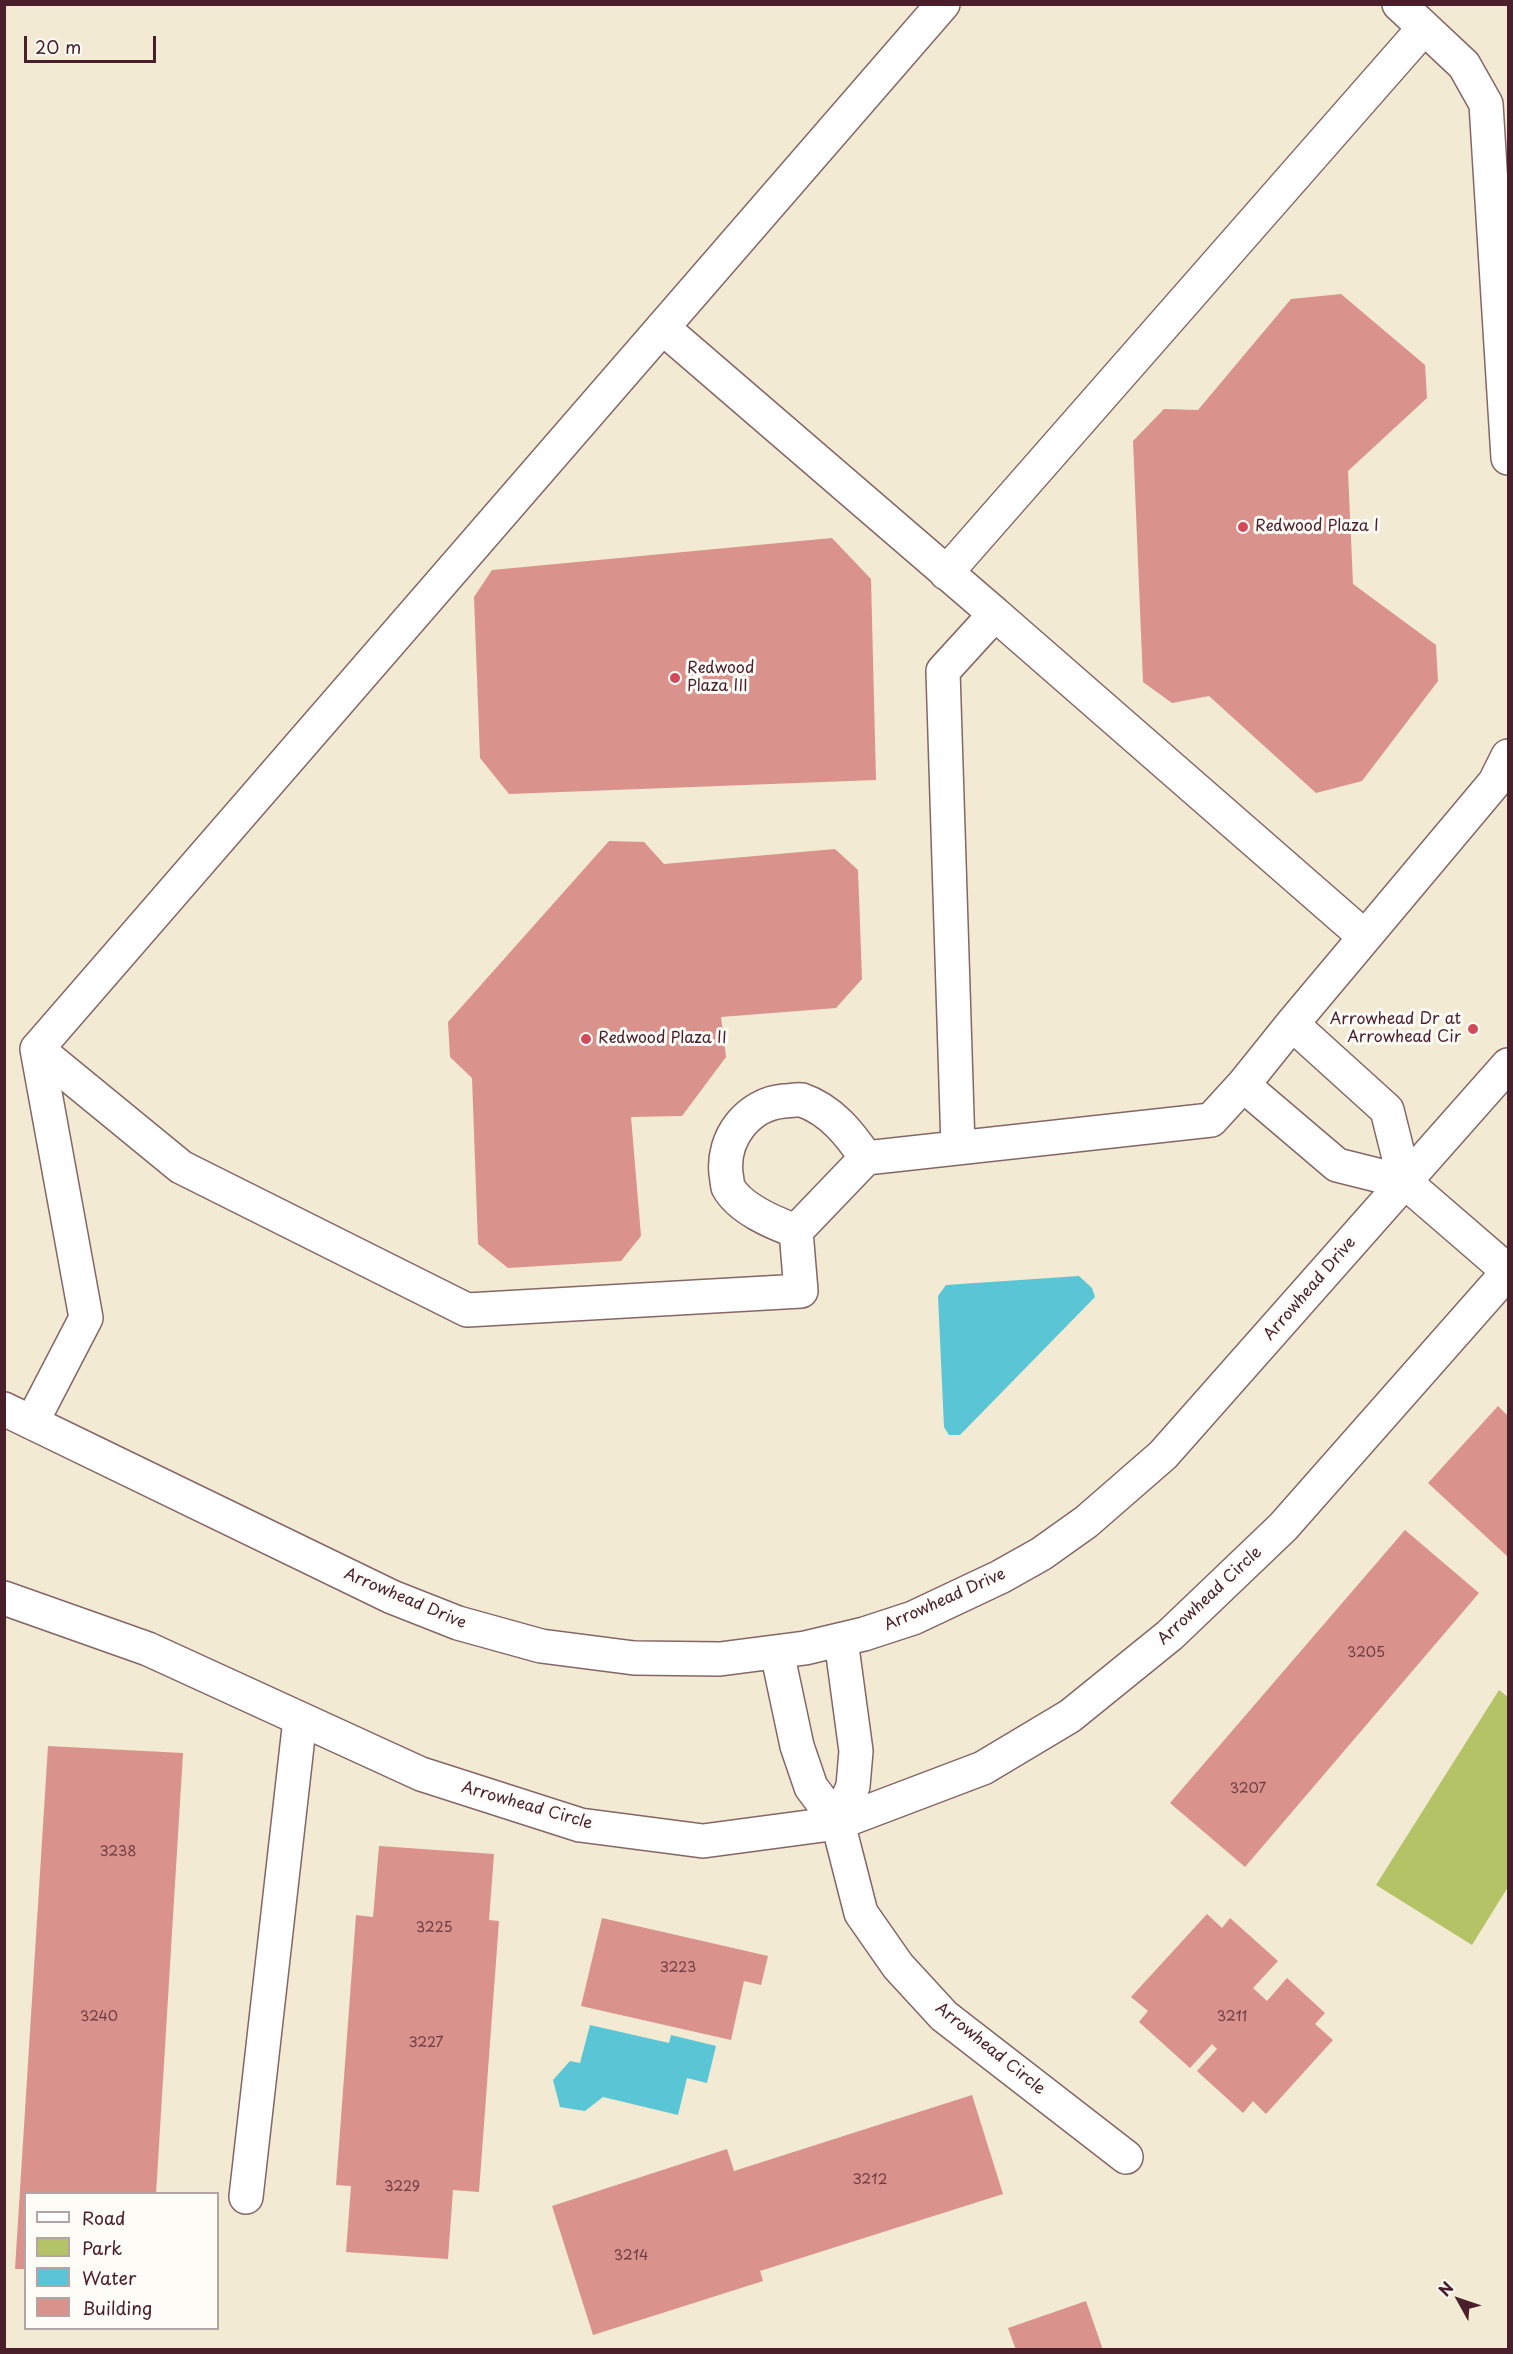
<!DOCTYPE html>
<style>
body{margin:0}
#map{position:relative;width:1513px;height:2354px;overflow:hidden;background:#f3ead4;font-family:"Playpen Sans",sans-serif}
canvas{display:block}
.frame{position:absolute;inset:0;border:6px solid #4a1f2b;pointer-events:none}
.legend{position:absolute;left:24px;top:2192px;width:195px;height:138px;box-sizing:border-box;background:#fdfcf7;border:2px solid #b5a4a5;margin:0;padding:8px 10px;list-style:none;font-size:18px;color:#4a1f2b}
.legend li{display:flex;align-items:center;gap:12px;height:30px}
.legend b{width:30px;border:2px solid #b5a4a5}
.north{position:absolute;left:1429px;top:2270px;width:60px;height:60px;-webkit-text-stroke:4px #fdfcf7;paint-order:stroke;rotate:310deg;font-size:16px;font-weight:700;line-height:24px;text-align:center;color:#4a1f2b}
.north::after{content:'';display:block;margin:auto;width:21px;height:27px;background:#4a1f2b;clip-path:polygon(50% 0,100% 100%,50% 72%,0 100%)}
.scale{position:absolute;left:24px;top:36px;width:132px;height:27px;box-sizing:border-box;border:3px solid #4a1f2b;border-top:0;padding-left:8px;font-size:18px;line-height:21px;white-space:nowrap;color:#4a1f2b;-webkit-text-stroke:4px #fdfcf7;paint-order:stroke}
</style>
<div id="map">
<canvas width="1513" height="2354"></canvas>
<div class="frame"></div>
<ul class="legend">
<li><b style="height:8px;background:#fff"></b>Road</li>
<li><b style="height:16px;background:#b4c366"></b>Park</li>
<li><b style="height:16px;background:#5ac5d4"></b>Water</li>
<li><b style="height:16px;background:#da928c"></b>Building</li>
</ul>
<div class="north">N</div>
<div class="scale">20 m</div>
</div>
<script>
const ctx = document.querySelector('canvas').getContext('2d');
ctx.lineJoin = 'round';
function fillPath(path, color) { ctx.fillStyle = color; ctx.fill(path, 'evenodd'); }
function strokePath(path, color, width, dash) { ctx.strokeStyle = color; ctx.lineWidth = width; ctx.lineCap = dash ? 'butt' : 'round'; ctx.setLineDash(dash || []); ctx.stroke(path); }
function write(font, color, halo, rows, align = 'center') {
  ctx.font = font + ' "Playpen Sans",sans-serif'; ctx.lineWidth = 6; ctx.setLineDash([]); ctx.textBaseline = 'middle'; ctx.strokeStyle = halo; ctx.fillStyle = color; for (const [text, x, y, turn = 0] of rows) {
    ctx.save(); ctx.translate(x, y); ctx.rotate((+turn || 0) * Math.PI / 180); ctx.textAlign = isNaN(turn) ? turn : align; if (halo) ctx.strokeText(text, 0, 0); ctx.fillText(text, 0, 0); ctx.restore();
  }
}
const green = new Path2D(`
 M 1499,1690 L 1508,1697 L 1508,1887 L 1472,1945 L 1376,1885 Z`);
const water = new Path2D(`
 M 1079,1276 L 1092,1288 L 1095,1297 L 960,1435 L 949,1435 L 944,1427 L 938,1296 L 946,1285 Z
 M 590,2025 L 669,2043 L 671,2035 L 716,2046 L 707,2083 L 687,2078 L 678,2115 L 603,2097 L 585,2111 L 560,2107 L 553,2080 L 570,2061 L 580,2063 Z`);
const building = new Path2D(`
 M 1341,294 L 1425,365 L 1427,398 L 1348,471 L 1353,584 L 1436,645 L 1438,681 L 1362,781 L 1316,793 L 1209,696 L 1172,703 L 1143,682 L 1133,441 L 1164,409 L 1198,410 L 1291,299 Z
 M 832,538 L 871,579 L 876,780 L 509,794 L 480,758 L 474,597 L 492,570 Z
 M 609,841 L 644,842 L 664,864 L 835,849 L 858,870 L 862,979 L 836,1008 L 721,1017 L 726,1057 L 682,1116 L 631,1117 L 641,1236 L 621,1261 L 508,1268 L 478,1244 L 472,1078 L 450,1057 L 448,1022 Z
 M 1498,1406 L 1508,1416 L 1508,1557 L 1428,1483 Z
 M 1405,1530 L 1479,1593 L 1245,1867 L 1170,1803 Z
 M 48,1746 L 183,1753 L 156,2194 L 26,2194 L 26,2269 L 15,2269 Z
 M 379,1846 L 494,1854 L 489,1920 L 499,1921 L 479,2192 L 453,2190 L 448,2259 L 346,2252 L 351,2186 L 336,2185 L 356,1915 L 373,1917 Z
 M 1207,1914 L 1222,1928 L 1230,1918 L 1278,1961 L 1253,1988 L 1267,2001 L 1287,1978 L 1325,2013 L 1315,2024 L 1333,2040 L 1266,2114 L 1253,2101 L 1243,2113 L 1197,2071 L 1217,2049 L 1212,2044 L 1190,2068 L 1139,2022 L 1148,2011 L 1131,1997 Z
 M 602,1918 L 768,1956 L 761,1985 L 744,1981 L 731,2040 L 581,2006 Z
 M 972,2095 L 1003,2194 L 760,2271 L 763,2281 L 593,2335 L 552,2206 L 727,2149 L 734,2171 Z
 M 1086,2301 L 1103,2350 L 1016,2350 L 1008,2328 Z`);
const minor = new Path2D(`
 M 1399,4 L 1464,65 L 1486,104 L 1508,458
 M 663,328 L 995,614 L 943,671 L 958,1147
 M 946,573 L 1424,28
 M 995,614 L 1365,937
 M 1292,1024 L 1387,1110 L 1405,1182
 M 37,1049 L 181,1167 L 467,1310 L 801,1291 L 796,1231 L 866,1158 L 1211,1120 L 1243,1085 L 1292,1024 L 1495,782 L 1508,756
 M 37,1049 L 943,4
 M 1243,1085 L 1337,1165 L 1405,1182 L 1508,1271
 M 796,1231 C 774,1223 740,1209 728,1187 C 727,1184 727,1178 726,1174 C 722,1138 748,1104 784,1101 C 790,1101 797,1099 802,1100 C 831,1110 850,1134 866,1158
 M 4,1409 L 392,1597 L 458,1623 L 541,1646 L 634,1658 L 720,1659 L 805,1648 L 864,1634 L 913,1618 L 1000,1577 L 1041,1554 L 1086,1522 L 1163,1455 L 1508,1065
 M 32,1422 L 86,1318 L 37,1049
 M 4,1598 L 148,1649 L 421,1774 L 580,1825 L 703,1841 L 838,1823 L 983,1768 L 1070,1716 L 1170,1635 L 1283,1527 L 1508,1272
 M 777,1652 L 797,1746 L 811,1787 L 838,1823 L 853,1786 L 856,1751 L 841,1640
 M 838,1823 L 861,1913 L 898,1966 L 944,2016 L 1126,2157
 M 246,2197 L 300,1719`);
const markers = [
 [1243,527,6,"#d1495b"],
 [675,678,6,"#d1495b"],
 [1473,1029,6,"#d1495b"],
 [586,1039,6,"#d1495b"]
];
const numberNames = [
 ["3205",1366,1653],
 ["3207",1248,1789],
 ["3238",118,1852],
 ["3225",434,1928],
 ["3223",678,1968],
 ["3240",99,2017],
 ["3211",1232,2017],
 ["3227",426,2043],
 ["3212",870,2180],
 ["3229",402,2187],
 ["3214",631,2256]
];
const poiNames = [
 ["Redwood Plaza I",1255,527],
 ["Redwood",687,669],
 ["Plaza III",687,687],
 ["Arrowhead Dr at",1461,1020,"right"],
 ["Arrowhead Cir",1461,1038,"right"],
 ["Redwood Plaza II",598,1039]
];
const streetNames = [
 ["Arrowhead Drive",1310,1289,-49],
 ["Arrowhead Circle",1210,1596,-43],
 ["Arrowhead Drive",405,1599,23],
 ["Arrowhead Drive",945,1600,-24],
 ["Arrowhead Circle",527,1806,16],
 ["Arrowhead Circle",990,2049,39]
];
fillPath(green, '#b4c366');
fillPath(water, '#5ac5d4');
fillPath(building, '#da928c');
strokePath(minor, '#856666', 36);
strokePath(minor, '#fff', 33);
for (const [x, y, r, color] of markers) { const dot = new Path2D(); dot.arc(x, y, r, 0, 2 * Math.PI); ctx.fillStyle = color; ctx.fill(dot); strokePath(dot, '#fdfcf7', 2); }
write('14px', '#6e3c43', null, numberNames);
write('16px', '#4a1f2b', '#fdfcf7', poiNames, 'left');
write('16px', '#4a1f2b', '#fdfcf7', streetNames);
</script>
